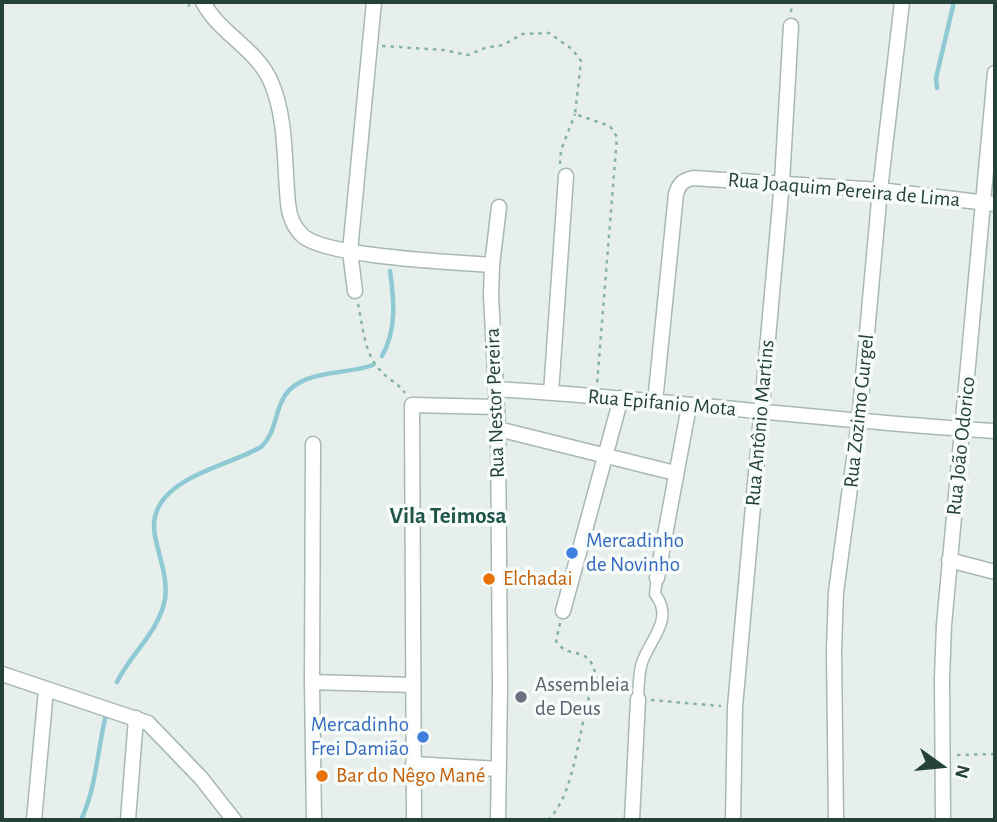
<!DOCTYPE html>
<meta charset="utf-8">
<style>
body{margin:0}
#map{position:relative;width:997px;height:822px;overflow:hidden;background:#e6efeb;font-family:"Alegreya Sans",sans-serif}
canvas{display:block}
.frame{position:absolute;inset:0;border:4px solid #24423a;pointer-events:none}
.north{position:absolute;left:906px;top:731px;width:70px;height:70px;-webkit-text-stroke:5px #f7fbf9;paint-order:stroke;rotate:105deg;font-size:19px;font-weight:700;line-height:28px;text-align:center;color:#24423a}
.north::after{content:'';display:block;margin:auto;width:24px;height:32px;background:#24423a;clip-path:polygon(50% 0,100% 100%,50% 72%,0 100%)}
</style>
<div id="map">
<canvas width="997" height="822"></canvas>
<div class="frame"></div>
<div class="north">N</div>
</div>
<script>
const ctx = document.querySelector('canvas').getContext('2d');
ctx.lineJoin = 'round';
function strokePath(path, color, width, dash) { ctx.strokeStyle = color; ctx.lineWidth = width; ctx.lineCap = dash ? 'butt' : 'round'; ctx.setLineDash(dash || []); ctx.stroke(path); }
function write(font, color, halo, rows, align = 'center') {
  ctx.font = font + ' "Alegreya Sans",sans-serif'; ctx.lineWidth = 7; ctx.setLineDash([]); ctx.textBaseline = 'middle'; ctx.strokeStyle = halo; ctx.fillStyle = color; for (const [text, x, y, turn = 0] of rows) {
    ctx.save(); ctx.translate(x, y); ctx.rotate((+turn || 0) * Math.PI / 180); ctx.textAlign = isNaN(turn) ? turn : align; if (halo) ctx.strokeText(text, 0, 0); ctx.fillText(text, 0, 0); ctx.restore();
  }
}
const stream = new Path2D(`
 M 937,88 L 936,78 L 954,2
 M 382,356 C 397,330 394,299 390,271
 M 117,682 C 131,653 159,632 165,599 C 168,577 159,557 155,536 C 144,480 225,468 261,447 C 274,435 274,420 281,403 C 295,368 343,376 373,365
 M 81,820 C 97,786 97,750 106,715`);
const path = new Path2D(`
 M 180,2 L 190,6
 M 791,12 L 792,2
 M 382,46 L 443,50 L 468,55 L 485,48 L 503,45 L 522,34 L 549,33 L 572,49 L 581,61 L 575,114 L 610,126 L 617,137 L 597,384
 M 560,164 L 561,150 L 575,114
 M 358,304 C 363,326 364,355 381,371 C 389,380 398,383 405,393
 M 560,623 L 556,641 C 570,663 590,640 597,681
 M 651,700 L 721,706
 M 957,755 L 995,754
 M 548,820 C 577,793 579,718 594,682 L 600,680 L 629,681`);
const pedestrian = new Path2D(`
 M 638,699 C 639,687 638,672 643,660 C 652,637 674,618 655,594 L 657,578`);
const minor = new Path2D(`
 M 203,2 C 219,33 257,49 271,82 C 287,119 284,164 288,203 C 289,215 294,228 303,236 C 327,257 455,262 492,265
 M 355,291 L 350,251 L 374,2
 M 496,389 C 663,399 829,421 995,431
 M 551,393 L 566,176
 M 655,402 L 676,194 C 679,184 683,180 693,178 L 880,190 L 995,204
 M 498,429 L 675,473
 M 313,444 L 312,682 L 314,820
 M 949,560 L 995,572
 M 657,578 L 689,406
 M 563,611 L 621,398
 M 2,674 L 148,723 L 201,778 L 234,820
 M 312,682 L 412,685
 M 413,764 L 499,769
 M 34,820 L 46,690
 M 128,820 L 136,718
 M 414,820 L 412,405 L 497,407
 M 498,820 L 500,687 L 498,429 L 491,295 L 492,265 L 499,207
 M 632,820 L 638,699
 M 733,820 L 735,707 L 782,182 L 791,26
 M 836,820 L 834,650 L 836,592 L 859,421 L 880,190 L 902,2
 M 943,820 L 942,678 L 944,625 L 995,73`);
const markers = [
 [572,553,7,"#3f7fe0"],
 [489,579,7,"#e8710a"],
 [521,697,7,"#6b7280"],
 [423,737,7,"#3f7fe0"],
 [322,776,7,"#e8710a"]
];
const streetNames = [
 ["Rua Joaquim Pereira de Lima",844,190,5],
 ["Rua Nestor Pereira",495,403,-92],
 ["Rua Epifanio Mota",662,403,5],
 ["Rua Zozimo Gurgel",859,411,-84],
 ["Rua Antônio Martins",760,423,-85],
 ["Rua João Odorico",961,446,-84]
];
const shopNames = [
 ["Mercadinho",586,541],
 ["de Novinho",586,565],
 ["Mercadinho",409,725,"right"],
 ["Frei Damião",409,749,"right"]
];
const foodNames = [
 ["Elchadai",503,579],
 ["Bar do Nêgo Mané",336,776]
];
const worshipNames = [
 ["Assembleia",535,685],
 ["de Deus",535,709]
];
const neighbourhoodNames = [
 ["Vila Teimosa",448,516]
];
strokePath(stream, '#8ec9d4', 4.5);
strokePath(pedestrian, '#a8b8b2', 13);
strokePath(minor, '#a8b8b2', 17);
strokePath(path, '#86b3a5', 2.5, [3.5, 5]);
strokePath(pedestrian, '#fff', 10);
strokePath(minor, '#fff', 14);
for (const [x, y, r, color] of markers) { const dot = new Path2D(); dot.arc(x, y, r, 0, 2 * Math.PI); ctx.fillStyle = color; ctx.fill(dot); strokePath(dot, '#f7fbf9', 2.5); }
write('21px', '#24423a', '#f7fbf9', streetNames);
write('21px', '#366cbe', '#f7fbf9', shopNames, 'left');
write('21px', '#c56008', '#f7fbf9', foodNames, 'left');
write('21px', '#5b616d', '#f7fbf9', worshipNames, 'left');
write('bold 23px', '#1f5548', '#f7fbf9', neighbourhoodNames);
</script>
